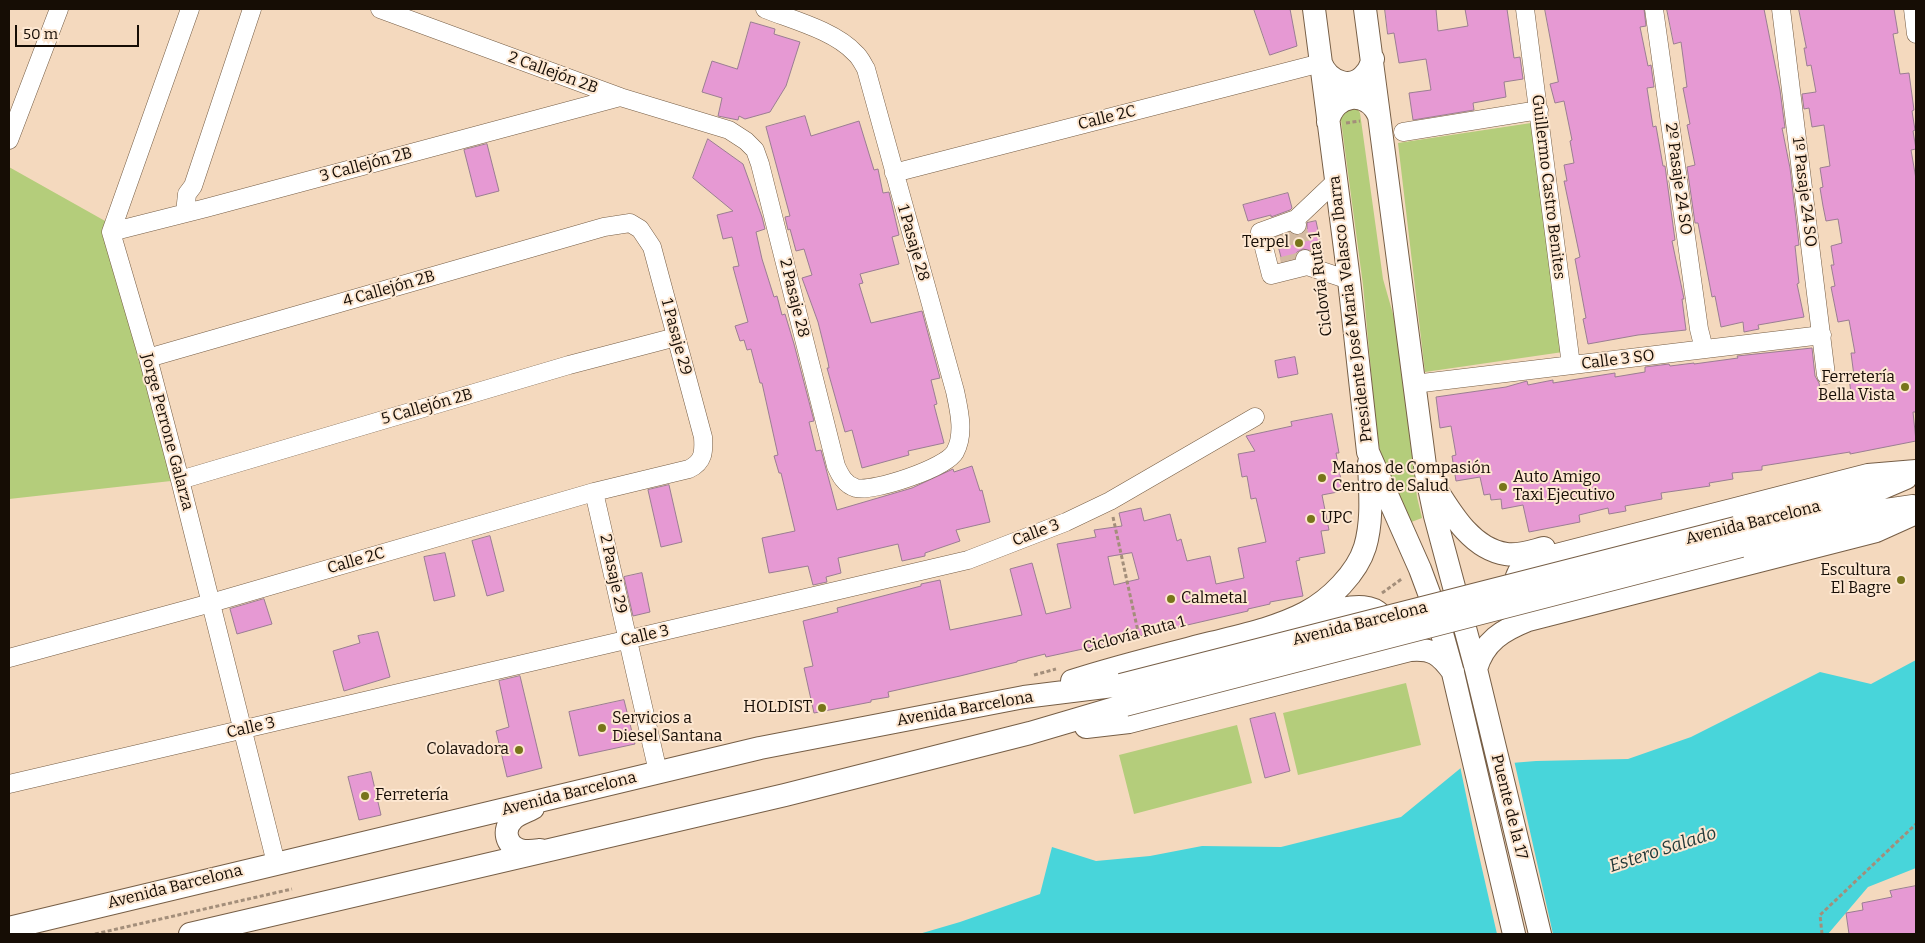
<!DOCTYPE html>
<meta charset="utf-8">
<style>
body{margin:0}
#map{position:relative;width:1925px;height:943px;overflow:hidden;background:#f4d9be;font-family:Bitter,serif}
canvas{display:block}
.frame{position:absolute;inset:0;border:10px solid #160d05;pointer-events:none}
.scale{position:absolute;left:15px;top:25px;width:124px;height:22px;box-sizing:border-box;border:2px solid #160d05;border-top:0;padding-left:6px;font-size:15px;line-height:18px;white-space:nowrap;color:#160d05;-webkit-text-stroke:4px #fde7d1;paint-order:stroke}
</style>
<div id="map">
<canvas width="1925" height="943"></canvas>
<div class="frame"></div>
<div class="scale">50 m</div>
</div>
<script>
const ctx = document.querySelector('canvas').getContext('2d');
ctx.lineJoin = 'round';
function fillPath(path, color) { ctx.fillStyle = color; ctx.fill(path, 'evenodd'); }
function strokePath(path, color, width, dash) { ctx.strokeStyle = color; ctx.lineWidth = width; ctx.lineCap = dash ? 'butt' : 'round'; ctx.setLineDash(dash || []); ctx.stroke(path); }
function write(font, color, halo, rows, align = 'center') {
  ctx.font = font + ' Bitter,serif'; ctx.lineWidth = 4; ctx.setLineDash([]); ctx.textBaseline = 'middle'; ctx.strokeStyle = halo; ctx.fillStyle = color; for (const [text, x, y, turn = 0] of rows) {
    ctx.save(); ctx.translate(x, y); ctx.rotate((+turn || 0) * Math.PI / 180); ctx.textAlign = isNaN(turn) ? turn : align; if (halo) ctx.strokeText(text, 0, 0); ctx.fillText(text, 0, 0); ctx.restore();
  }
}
const green = new Path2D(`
 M 1357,108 L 1360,113 L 1383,279 L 1397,328 L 1417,497 L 1422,518 L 1406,524 L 1382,460 L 1377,436 L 1363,285 L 1340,113 Z
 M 1531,123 L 1563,352 L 1425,372 L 1398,143 Z
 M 9,167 L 114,226 L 180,480 L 9,499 Z
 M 1406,683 L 1421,745 L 1298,775 L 1283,713 Z
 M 1237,725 L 1252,783 L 1134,814 L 1119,755 Z`);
const water = new Path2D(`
 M 1916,660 L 1916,868 L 1868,887 L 1828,934 L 919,934 L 960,922 L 1040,894 L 1052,847 L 1096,861 L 1150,856 L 1202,846 L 1281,847 L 1401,817 L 1462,767 L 1536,761 L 1628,759 L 1691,737 L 1820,672 L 1871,684 Z`);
const pier = new Path2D(`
 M 1514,760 L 1529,827 L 1553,934 L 1497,934 L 1475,838 L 1460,766 Z`);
const building = new Path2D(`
 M 1254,9 L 1290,9 L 1297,46 L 1270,55 Z
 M 1385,9 L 1436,9 L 1438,31 L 1468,26 L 1465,9 L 1507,9 L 1514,58 L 1520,57 L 1523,79 L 1504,82 L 1506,97 L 1473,103 L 1474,110 L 1413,120 L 1409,93 L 1431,90 L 1426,59 L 1399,63 L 1394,33 L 1388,34 Z
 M 1545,9 L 1644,9 L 1646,26 L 1640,27 L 1648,66 L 1651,65 L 1654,87 L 1647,88 L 1653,127 L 1656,126 L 1663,166 L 1665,166 L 1675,240 L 1672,241 L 1684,299 L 1682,299 L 1686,330 L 1638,335 L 1588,344 L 1583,319 L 1586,318 L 1575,259 L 1580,257 L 1564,181 L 1567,181 L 1564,165 L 1574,163 L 1570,141 L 1572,140 L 1564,101 L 1555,103 L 1550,84 L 1558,82 Z
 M 1667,9 L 1764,9 L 1780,90 L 1785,128 L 1782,128 L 1790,168 L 1799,245 L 1795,246 L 1799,283 L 1797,284 L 1804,317 L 1758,325 L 1759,329 L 1744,332 L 1743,322 L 1721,327 L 1715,296 L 1712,297 L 1698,223 L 1695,223 L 1687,167 L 1695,165 L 1687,125 L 1690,124 L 1683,88 L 1687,87 L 1681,42 L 1674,44 Z
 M 1799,9 L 1894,9 L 1898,33 L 1893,34 L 1900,74 L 1909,73 L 1914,110 L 1912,111 L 1915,130 L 1913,131 L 1916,149 L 1911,150 L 1916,179 L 1916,412 L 1913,412 L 1916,441 L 1850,454 L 1850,452 L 1762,466 L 1762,470 L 1732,473 L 1733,479 L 1709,483 L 1710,486 L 1661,493 L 1662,499 L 1625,506 L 1626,511 L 1609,514 L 1608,508 L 1579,515 L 1580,522 L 1529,532 L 1523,505 L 1502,509 L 1501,499 L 1491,500 L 1490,494 L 1484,495 L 1480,477 L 1456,481 L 1452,456 L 1456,455 L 1451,426 L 1440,428 L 1436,397 L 1506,387 L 1527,381 L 1528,385 L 1553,380 L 1553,383 L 1615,373 L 1615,377 L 1645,372 L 1645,367 L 1669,364 L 1670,366 L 1694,363 L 1694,364 L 1738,358 L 1737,356 L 1812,348 L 1815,376 L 1819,383 L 1822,400 L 1851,394 L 1849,377 L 1854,376 L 1851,353 L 1855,353 L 1849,320 L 1838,322 L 1831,287 L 1835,286 L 1831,265 L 1834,265 L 1831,246 L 1842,243 L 1838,219 L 1826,221 L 1823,206 L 1820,188 L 1823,187 L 1820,168 L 1830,166 L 1824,125 L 1812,127 L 1809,108 L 1804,109 L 1802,94 L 1816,92 L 1811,65 L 1807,66 L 1804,48 L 1806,48 Z
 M 751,22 L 775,29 L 774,34 L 800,42 L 786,86 L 770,112 L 745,119 L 739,116 L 738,120 L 718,116 L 722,98 L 702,92 L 712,61 L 737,69 Z
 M 805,116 L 811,136 L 859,121 L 874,170 L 878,169 L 883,193 L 889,192 L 899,235 L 892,237 L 899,264 L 860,274 L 863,283 L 859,284 L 871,323 L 922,311 L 940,378 L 931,380 L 937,404 L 934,405 L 944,443 L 908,451 L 909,455 L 862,468 L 852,430 L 845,432 L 827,368 L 829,368 L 828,362 L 818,322 L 802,278 L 812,275 L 804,249 L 796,251 L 790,229 L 788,230 L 785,217 L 790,216 L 766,127 Z
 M 708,139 L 743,164 L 762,217 L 765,229 L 756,232 L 762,259 L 774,297 L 777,296 L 782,315 L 785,314 L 794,344 L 814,421 L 809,422 L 816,451 L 821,450 L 837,510 L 912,488 L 953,469 L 954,472 L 972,466 L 980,491 L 982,490 L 990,522 L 956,530 L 960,541 L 925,553 L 925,556 L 902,561 L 898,544 L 838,558 L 841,573 L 826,577 L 827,582 L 813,585 L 808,566 L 769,573 L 762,538 L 795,531 L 781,473 L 779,473 L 774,456 L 778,455 L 762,383 L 760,383 L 751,349 L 747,350 L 744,340 L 740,341 L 735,326 L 748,322 L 733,267 L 739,266 L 732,237 L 723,239 L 717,215 L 733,211 L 693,178 Z
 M 487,144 L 499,191 L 476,197 L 464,150 Z
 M 1288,193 L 1292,208 L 1290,210 L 1271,217 L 1271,215 L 1248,221 L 1243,205 Z
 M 1316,221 L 1323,254 L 1315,256 L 1312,251 L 1303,249 L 1297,252 L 1295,258 L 1282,261 L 1276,238 L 1290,233 L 1299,235 L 1307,229 L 1307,223 Z
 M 1295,357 L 1298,374 L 1278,378 L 1275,361 Z
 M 1332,414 L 1339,453 L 1336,453 L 1343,491 L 1322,495 L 1329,530 L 1321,531 L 1325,553 L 1299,558 L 1300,560 L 1296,561 L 1303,596 L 1270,602 L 1270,604 L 1248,609 L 1248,611 L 1092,647 L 1046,657 L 1045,654 L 1017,661 L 1017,662 L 960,676 L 888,692 L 889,697 L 871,700 L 871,702 L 814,713 L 804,668 L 813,666 L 803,621 L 838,612 L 837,608 L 921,586 L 921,584 L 940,580 L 950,630 L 1022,615 L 1010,569 L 1032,563 L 1046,614 L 1071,608 L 1057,544 L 1096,537 L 1094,530 L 1122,526 L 1119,513 L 1141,508 L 1144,521 L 1170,514 L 1177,541 L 1181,539 L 1187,561 L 1210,556 L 1216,584 L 1244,578 L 1238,548 L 1266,542 L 1256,498 L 1251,499 L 1247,476 L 1242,477 L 1238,454 L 1255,451 L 1246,436 L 1292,426 L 1291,422 ZM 1132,553 L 1139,579 L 1114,585 L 1108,557 Z
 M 669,485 L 682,542 L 661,547 L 648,490 Z
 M 490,536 L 504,591 L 487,596 L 472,541 Z
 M 445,553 L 455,596 L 434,601 L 424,557 Z
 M 642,573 L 650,612 L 633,616 L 624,577 Z
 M 264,599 L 272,624 L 237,634 L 230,609 Z
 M 378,632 L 390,677 L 344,691 L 333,651 L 360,643 L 358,636 Z
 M 520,676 L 542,768 L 507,777 L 496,731 L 509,727 L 499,681 Z
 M 624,700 L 635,744 L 579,756 L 569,712 Z
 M 1275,713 L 1290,771 L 1265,778 L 1250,719 Z
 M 371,772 L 381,815 L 359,820 L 348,777 Z
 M 1916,886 L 1916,934 L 1849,934 L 1846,913 L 1863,910 L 1862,903 L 1892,897 L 1890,891 Z`);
const minorTunnel = new Path2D(`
 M 1297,225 L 1305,259
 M 1282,229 L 1290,262`);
const path = new Path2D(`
 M 1346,123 L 1360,121
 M 1113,517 L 1139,636
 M 1382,593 L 1403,578
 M 1034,675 L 1056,669
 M 95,934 L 292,889
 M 1822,934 L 1820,915 L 1916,824`);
const minor = new Path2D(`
 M 190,9 L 111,232 L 148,358 L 180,480 L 276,863
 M 380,9 L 620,97 L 729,130 L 746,141 L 755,150 L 760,164 L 836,466 C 840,475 845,485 856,488 C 874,492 946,468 955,452 C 965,434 959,410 955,391 L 866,69 C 863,64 860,57 855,53 C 835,31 793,20 765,9
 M 1525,9 L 1571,365
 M 1654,9 L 1699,329 L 1704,349
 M 1781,9 L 1826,375
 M 1913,9 L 1916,34
 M 1403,132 L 1539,110
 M 9,140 L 59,9
 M 894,173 L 1321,63
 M 185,213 L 187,194 L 193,186 L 252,9
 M 1296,219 L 1260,232 L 1271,275 L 1307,266
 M 1297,225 L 1296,219 L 1335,182
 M 111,232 L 206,208 L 620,97
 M 1305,259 L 1307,266 L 1349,280
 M 1414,384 L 1822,335
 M 180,480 L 569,365 L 676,337
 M 594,492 L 658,772
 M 9,658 L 211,603 L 594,492 L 689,469 C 704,462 704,451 703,437 L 652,247 L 640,229 L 630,223 L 604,227 L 148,358
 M 9,784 L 968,560 L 1066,522 L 1110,501 L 1255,417`);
const major = new Path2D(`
 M 1314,9 L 1349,280 L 1368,452 L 1420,569 L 1436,612 L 1453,673 L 1514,934
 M 1365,9 L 1426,473 L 1435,516 L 1476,669 L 1540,934
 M 1321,63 C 1328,81 1352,92 1366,73 C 1370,69 1371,63 1373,59
 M 1328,122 C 1334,93 1367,89 1379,116
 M 1433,484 C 1450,511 1471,549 1506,554 C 1519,556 1532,551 1544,548
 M 1736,528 L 1871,493 L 1906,478
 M 1741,546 L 1872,512 L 1913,506
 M 1551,614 C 1541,613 1530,611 1522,604 C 1511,593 1514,573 1526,565 C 1529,563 1534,562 1537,560 L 1868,475 L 1916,471
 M 1306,618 C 1333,612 1385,589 1388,635
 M 1476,669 C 1484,641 1503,630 1528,620 L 1876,531 L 1916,513
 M 1072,681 C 1118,666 1164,655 1211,643 C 1243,635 1276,628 1305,613 C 1330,600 1357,573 1365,547 C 1373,520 1370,491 1369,463
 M 1086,727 L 1129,722 L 1410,650 C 1432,648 1440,654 1453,672
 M 533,808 C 526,812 518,814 513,819 C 502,829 506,846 520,850 C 527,852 533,851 540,850
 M 9,928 L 760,748 L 1024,697 L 1121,685
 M 190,934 L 785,795 L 1030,733 L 1125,705`);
const majorBridge = new Path2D(`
 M 1121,685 L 1736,528
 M 1125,705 L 1741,546`);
const markers = [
 [1299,243,5,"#77751a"],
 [1905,387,5,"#77751a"],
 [1322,478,5,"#77751a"],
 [1503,487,5,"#77751a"],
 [1311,519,5,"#77751a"],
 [1901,580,5,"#77751a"],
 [1171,599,5,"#77751a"],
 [822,708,5,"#77751a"],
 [602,728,5,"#77751a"],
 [519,750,5,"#77751a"],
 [365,796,5,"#77751a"]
];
const streetNames = [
 ["2 Callejón 2B",553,73,20],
 ["Calle 2C",1107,118,-14],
 ["3 Callejón 2B",366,165,-15],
 ["2º Pasaje 24 SO",1678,179,82],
 ["Guillermo Castro Benites",1548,187,83],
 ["1º Pasaje 24 SO",1804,192,83],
 ["1 Pasaje 28",913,243,74],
 ["Ciclovía Ruta 1",1321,284,-97],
 ["4 Callejón 2B",389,289,-16],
 ["2 Pasaje 28",794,298,76],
 ["Presidente José Maria Velasco Ibarra",1351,309,-97],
 ["1 Pasaje 29",676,337,75],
 ["Calle 3 SO",1618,360,-7],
 ["5 Callejón 2B",427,407,-16],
 ["Jorge Perrone Galarza",167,432,75],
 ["Avenida Barcelona",1753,523,-14],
 ["Calle 3",1036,533,-21],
 ["Calle 2C",356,561,-16],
 ["2 Pasaje 29",613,574,78],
 ["Avenida Barcelona",1360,624,-14],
 ["Ciclovía Ruta 1",1134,635,-15],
 ["Calle 3",645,636,-13],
 ["Avenida Barcelona",965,709,-10],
 ["Calle 3",251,728,-13],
 ["Avenida Barcelona",569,794,-14],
 ["Puente de la 17",1509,807,76],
 ["Avenida Barcelona",175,887,-14]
];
const poiNames = [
 ["Terpel",1289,243,"right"],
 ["Ferretería",1895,378,"right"],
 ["Bella Vista",1895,396,"right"],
 ["Manos de Compasión",1332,469],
 ["Centro de Salud",1332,487],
 ["Auto Amigo",1513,478],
 ["Taxi Ejecutivo",1513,496],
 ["UPC",1321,519],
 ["Escultura",1891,571,"right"],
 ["El Bagre",1891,589,"right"],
 ["Calmetal",1181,599],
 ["HOLDIST",812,708,"right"],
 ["Servicios a",612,719],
 ["Diesel Santana",612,737],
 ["Colavadora",509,750,"right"],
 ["Ferretería",375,796]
];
const waterNames = [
 ["Estero Salado",1663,850,-18]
];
fillPath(green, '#b4cd7b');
fillPath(water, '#48d5da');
fillPath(pier, '#f4d9be');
fillPath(building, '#e699d3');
strokePath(building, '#9a7d92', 1);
strokePath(minorTunnel, '#d3baa2', 18, [18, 9]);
strokePath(minor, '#765e46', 19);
strokePath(major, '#765e46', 24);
strokePath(path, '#a38e7a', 3, [4, 2.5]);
strokePath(minor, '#fff', 18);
strokePath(major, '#fff', 22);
strokePath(majorBridge, '#765e46', 24, []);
strokePath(majorBridge, '#fff', 22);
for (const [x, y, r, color] of markers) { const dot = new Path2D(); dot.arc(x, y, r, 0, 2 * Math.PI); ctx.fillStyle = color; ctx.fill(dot); strokePath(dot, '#fde7d1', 2); }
write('16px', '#160d05', '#fde7d1', streetNames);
write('16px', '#160d05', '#fde7d1', poiNames, 'left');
write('italic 18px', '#1f3737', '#fde7d1', waterNames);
</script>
